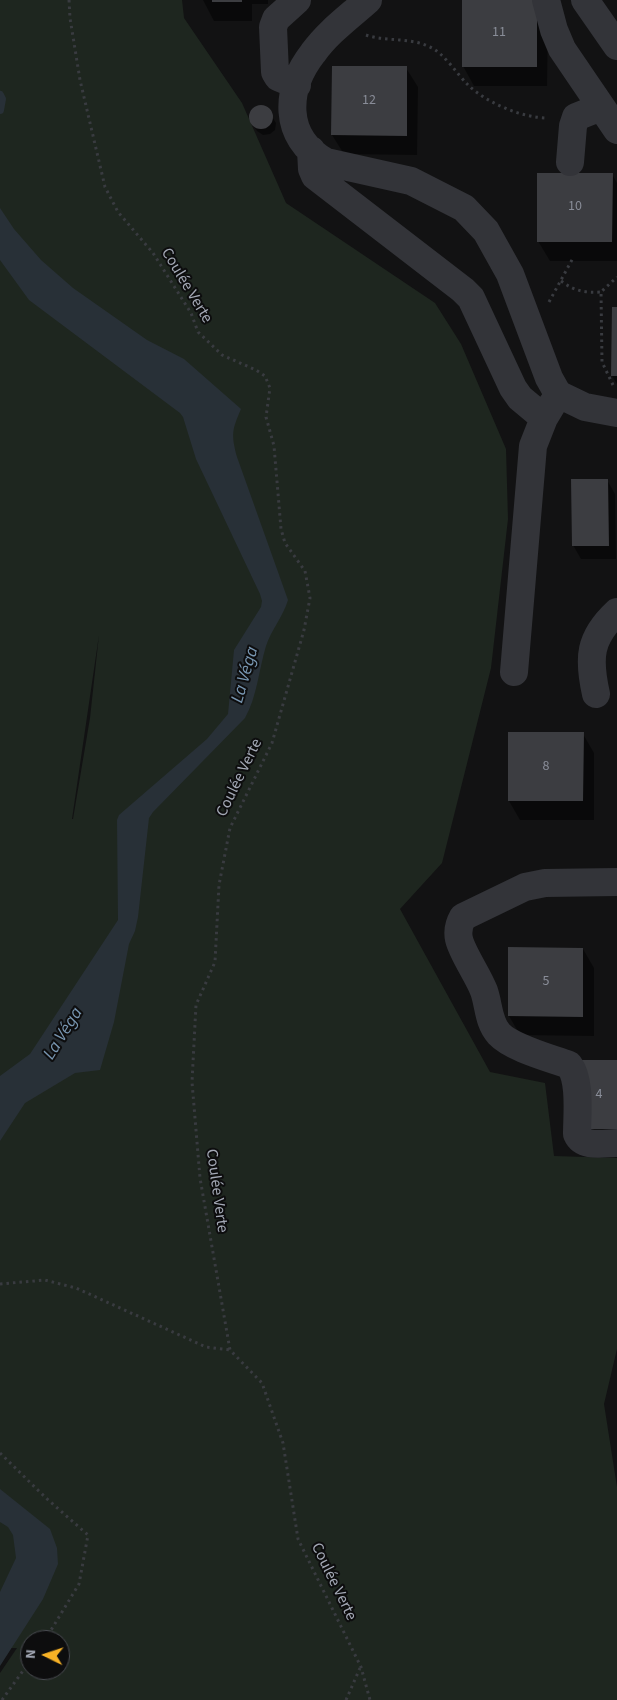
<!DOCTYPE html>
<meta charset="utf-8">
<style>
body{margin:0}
#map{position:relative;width:617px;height:1700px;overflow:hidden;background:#121213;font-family:"Source Sans 3",sans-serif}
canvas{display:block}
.north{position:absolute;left:20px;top:1630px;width:50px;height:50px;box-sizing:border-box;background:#0d0d0e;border:1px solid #494b51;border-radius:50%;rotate:274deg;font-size:14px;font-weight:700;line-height:20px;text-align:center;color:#a3a8b5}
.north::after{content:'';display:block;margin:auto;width:18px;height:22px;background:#f7b226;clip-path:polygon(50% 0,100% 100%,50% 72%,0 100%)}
</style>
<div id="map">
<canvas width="617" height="1700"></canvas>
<div class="north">N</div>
</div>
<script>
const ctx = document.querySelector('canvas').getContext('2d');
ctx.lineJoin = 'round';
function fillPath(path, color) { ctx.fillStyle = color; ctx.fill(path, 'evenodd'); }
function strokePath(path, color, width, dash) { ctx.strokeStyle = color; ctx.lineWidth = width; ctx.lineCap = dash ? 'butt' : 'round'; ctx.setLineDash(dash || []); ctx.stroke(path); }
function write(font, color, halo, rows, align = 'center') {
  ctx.font = font + ' "Source Sans 3",sans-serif'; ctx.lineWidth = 4; ctx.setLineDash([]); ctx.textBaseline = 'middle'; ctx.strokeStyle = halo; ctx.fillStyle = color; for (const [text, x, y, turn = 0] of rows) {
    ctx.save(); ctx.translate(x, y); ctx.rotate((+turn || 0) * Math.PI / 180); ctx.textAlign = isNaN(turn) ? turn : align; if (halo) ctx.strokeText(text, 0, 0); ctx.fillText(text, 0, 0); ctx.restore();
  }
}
const green = new Path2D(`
 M 0,0 L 182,0 L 184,18 L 242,103 L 286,203 L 435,303 L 461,344 L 506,449 L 508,519 L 491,668 L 442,863 L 400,909 L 490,1072 L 545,1083 L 554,1156 L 617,1158 L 617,1349 L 604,1404 L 617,1487 L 617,1700 L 0,1700 L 0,1673 L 17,1648 L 0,1648 ZM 99,635 L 90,718 L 73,819 L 72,819 ZM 30,1640 L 60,1640 L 60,1670 L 30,1670 Z`);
const water = new Path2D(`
 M 0,208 L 14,229 L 41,260 L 73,288 L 147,340 L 184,359 L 241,409 C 232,430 231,434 237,457 L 288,600 C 283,617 271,630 266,646 C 259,669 257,697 245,718 L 153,812 L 149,818 L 138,917 L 135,931 L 129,944 L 114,1022 L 100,1070 L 75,1073 L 25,1103 L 0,1141 L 0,1076 L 30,1054 L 118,920 L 117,820 L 119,815 L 207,739 L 228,714 L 234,650 L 261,607 L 262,601 L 260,594 L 196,459 L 183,417 L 180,413 L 29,300 L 0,260 Z
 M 0,1489 L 50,1529 L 57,1548 L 58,1564 L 43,1599 L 0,1666 L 0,1592 L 16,1558 L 13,1535 L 8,1527 L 0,1522 Z`);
const shadow = new Path2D(`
 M 203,0 L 268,0 L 268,4 L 252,4 L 252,21 L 214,21 Z
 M 463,0 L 548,18 L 547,86 L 474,86 L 463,66 Z
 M 406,68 L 418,87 L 417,155 L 344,154 L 332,135 Z
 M 262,107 L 268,110 L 276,123 L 275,130 L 270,134 L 263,135 L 257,131 L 253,125 L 251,114 L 255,109 Z
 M 612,174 L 617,183 L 617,261 L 550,261 L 538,241 Z
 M 617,308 L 617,384 L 612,376 Z
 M 607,480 L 615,494 L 616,559 L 581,559 L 573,545 Z
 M 583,734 L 594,753 L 594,820 L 520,820 L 509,801 Z
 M 583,949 L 594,968 L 594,1036 L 520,1035 L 509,1016 Z
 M 617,1061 L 617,1148 L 582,1129 Z`);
const stream = new Path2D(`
 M 0,95 L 2,99 L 0,110`);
const building = new Path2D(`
 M 212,0 L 242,0 L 242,2 L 212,2 Z
 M 462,0 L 537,0 L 537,67 L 462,67 Z
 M 332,66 L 407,66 L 407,136 L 331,135 Z
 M249 117a12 12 0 1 1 24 0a12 12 0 1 1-24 0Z
 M 537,173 L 613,173 L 612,242 L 537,242 Z
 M 612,307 L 617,307 L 617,376 L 611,376 Z
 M 571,479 L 608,479 L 609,546 L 572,546 Z
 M 508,732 L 584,732 L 583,801 L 508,801 Z
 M 508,947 L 583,948 L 583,1017 L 508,1016 Z
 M 582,1060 L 617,1060 L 617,1129 L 581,1129 Z`);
const path = new Path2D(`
 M 69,0 L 70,18 L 80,80 L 105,187 L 118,212 L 153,253 L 191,313 L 198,332 L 222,355 L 256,370 L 265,376 L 270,388 L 266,417 L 274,446 L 281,529 L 285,543 L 305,571 L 310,598 L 304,630 L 272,743 L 230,828 L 219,885 L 215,962 L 196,1005 L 192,1082 L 200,1178 L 230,1350 L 262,1383 L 283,1443 L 298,1539 L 361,1667 L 370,1700
 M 366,35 C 386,42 410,37 430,47 C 444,53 457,74 468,85 C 487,103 522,118 548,118
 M 561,281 C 574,291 585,293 601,292
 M 549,302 L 573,258
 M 613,385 L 602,362 L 601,292 L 617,277
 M 0,1284 L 45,1280 L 76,1288 L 206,1347 L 230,1350
 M 0,1453 L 46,1498 L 88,1535 L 79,1584 L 45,1640
 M 2,1700 L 30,1661
 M 346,1700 L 360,1668`);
const minor = new Path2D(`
 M 297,0 L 276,19 L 273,27 L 275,72 L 278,77 L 297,85
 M 368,0 C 349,17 328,32 313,53 C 285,89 282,137 326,162 L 411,181 L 464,208 L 486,231 L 510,274 L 549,378 L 558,394 L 585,407 L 617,413
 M 546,0 L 554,30 L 562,49 L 617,130
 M 585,0 L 617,46
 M 311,150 L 312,169 L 315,176 L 463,290 L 471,298 L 513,388 L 520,398 L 544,418
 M 570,162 L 573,126 L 576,117 L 601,107
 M 514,672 L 533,446 L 544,418 L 553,403
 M 596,694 C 588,658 589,638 617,612
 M 617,882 L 545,883 L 525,887 L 463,917 C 459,924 457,930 459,939 C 462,953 478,975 484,991 C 489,1005 488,1022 499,1034 C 512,1048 550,1058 569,1065 C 581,1080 577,1115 577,1134 C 583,1148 604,1143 617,1143`);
const numberNames = [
 ["11",499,33],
 ["12",369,101],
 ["10",575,207],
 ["8",546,767],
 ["5",546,982],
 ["4",599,1095]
];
const streetNames = [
 ["Coulée Verte",186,286,59],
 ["Coulée Verte",240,778,-64],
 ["Coulée Verte",216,1191,82],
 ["Coulée Verte",333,1582,64]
];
const waterNames = [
 ["La Véga",246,675,-74],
 ["La Véga",64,1034,-58]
];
fillPath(green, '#1e261f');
fillPath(water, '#283037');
fillPath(shadow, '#0007');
strokePath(stream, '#283037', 8);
fillPath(building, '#3c3d41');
strokePath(path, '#393b40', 3, [2.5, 4]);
strokePath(minor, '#333439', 28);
write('14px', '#898d98', null, numberNames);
write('16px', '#a3a8b5', '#0d0d0e', streetNames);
write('italic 18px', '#7896b1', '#0d0d0e', waterNames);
</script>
